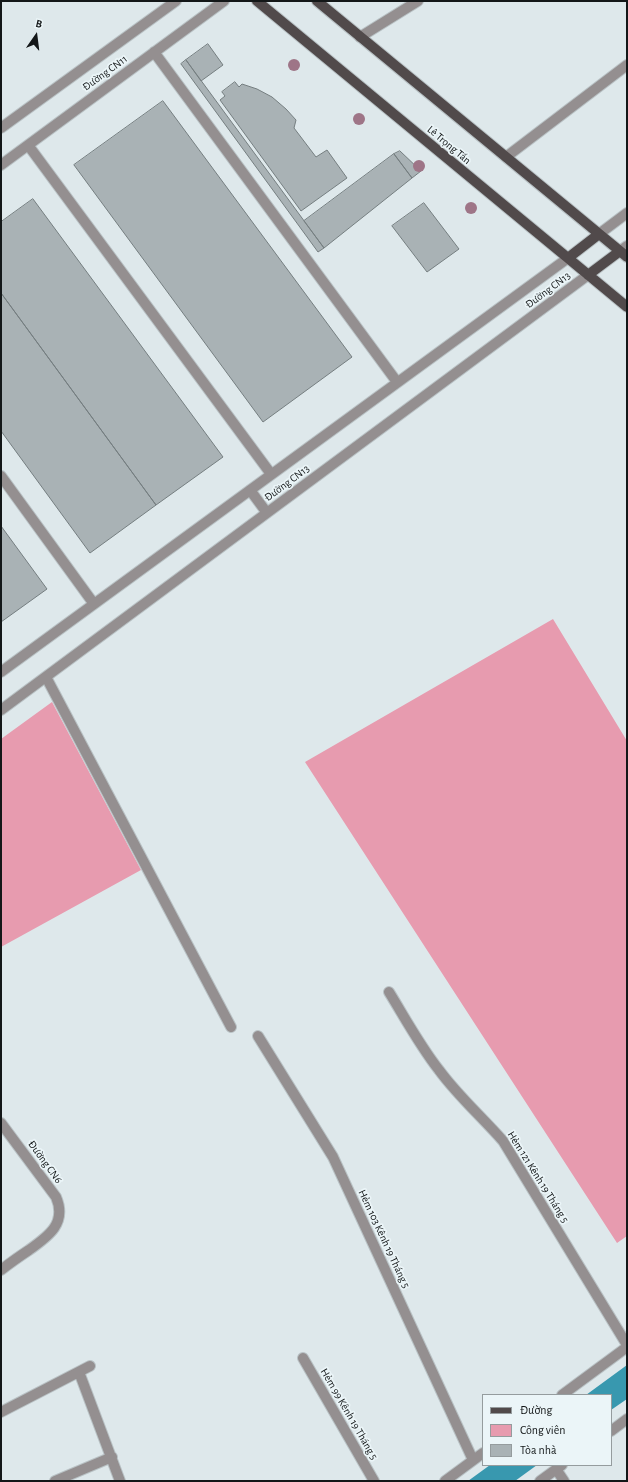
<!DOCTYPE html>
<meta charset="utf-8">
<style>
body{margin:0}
#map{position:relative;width:628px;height:1482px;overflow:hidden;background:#dee8eb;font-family:"Alegreya Sans",sans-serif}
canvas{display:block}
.frame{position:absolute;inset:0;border:2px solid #131718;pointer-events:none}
.legend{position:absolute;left:482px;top:1394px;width:130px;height:72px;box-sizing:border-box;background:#ebf5f8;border:1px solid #959c9e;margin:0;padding:5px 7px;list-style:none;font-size:12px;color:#131718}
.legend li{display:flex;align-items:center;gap:8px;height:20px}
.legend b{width:20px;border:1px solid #959c9e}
.north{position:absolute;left:16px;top:16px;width:40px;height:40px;-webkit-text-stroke:3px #ebf5f8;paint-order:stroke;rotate:14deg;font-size:11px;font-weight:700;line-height:16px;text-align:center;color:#131718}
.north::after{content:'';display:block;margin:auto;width:14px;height:18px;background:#131718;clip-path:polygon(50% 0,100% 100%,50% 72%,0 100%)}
</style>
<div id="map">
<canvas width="628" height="1482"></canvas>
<div class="frame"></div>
<ul class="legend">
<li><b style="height:5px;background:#514a4b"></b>Đường</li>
<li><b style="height:11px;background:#e79baf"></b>Công viên</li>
<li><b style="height:11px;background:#a9b2b5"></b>Tòa nhà</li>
</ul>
<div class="north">B</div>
</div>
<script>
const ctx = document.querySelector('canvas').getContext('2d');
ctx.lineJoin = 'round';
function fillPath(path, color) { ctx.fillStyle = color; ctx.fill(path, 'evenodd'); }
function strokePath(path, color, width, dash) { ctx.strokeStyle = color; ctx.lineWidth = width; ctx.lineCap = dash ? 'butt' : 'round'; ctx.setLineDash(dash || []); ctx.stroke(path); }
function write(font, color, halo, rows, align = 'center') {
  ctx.font = font + ' "Alegreya Sans",sans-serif'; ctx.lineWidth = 3.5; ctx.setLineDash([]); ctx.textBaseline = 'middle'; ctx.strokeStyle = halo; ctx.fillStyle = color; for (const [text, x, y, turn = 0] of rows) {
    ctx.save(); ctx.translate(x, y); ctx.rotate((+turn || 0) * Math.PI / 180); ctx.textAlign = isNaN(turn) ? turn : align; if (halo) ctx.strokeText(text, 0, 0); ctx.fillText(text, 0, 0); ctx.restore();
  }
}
const green = new Path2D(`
 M 553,619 L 627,741 L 627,1236 L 617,1243 L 305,762 Z
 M 52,702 L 141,870 L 1,947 L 1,739 Z`);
const water = new Path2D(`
 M 627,1365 L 627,1399 L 611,1410 L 611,1395 L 586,1395 Z
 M 490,1465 L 537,1465 L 515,1481 L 468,1481 Z`);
const building = new Path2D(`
 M 208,44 L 223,65 L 201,81 L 186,60 Z
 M 186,60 L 324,248 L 318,252 L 181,64 Z
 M 235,82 L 239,87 L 242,84 L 257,89 L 272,97 L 286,109 L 296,120 L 294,128 L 316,157 L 327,150 L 347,178 L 301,211 L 220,100 L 225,96 L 222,92 Z
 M 163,101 L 352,357 L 263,422 L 74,165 Z
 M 400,151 L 421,171 L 412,178 L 394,154 Z
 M 394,154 L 412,178 L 324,248 L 304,221 Z
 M 33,199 L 223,457 L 156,505 L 1,293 L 1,222 Z
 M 424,203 L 459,249 L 427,272 L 392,226 Z
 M 1,293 L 156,505 L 90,553 L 1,431 Z
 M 1,526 L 47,589 L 1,622 Z`);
const minor = new Path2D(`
 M 360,37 L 418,1
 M 154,52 L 397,382
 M 1,128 L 176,1
 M 28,145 L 271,474
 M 506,157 L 627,65
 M 1,165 L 224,1
 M 599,234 L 627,213
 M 620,251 L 627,246
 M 1,476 L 94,604
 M 250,490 L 267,513
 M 1,672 L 568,258
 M 46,677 L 231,1027
 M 1,710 L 588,275
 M 389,992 C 405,1018 420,1046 439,1070 C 458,1096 482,1117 503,1141 L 627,1345
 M 258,1036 L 333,1157 L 473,1460
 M 1,1123 L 56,1197 C 67,1223 49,1236 29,1250 C 20,1256 10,1263 1,1270
 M 303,1358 L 374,1481
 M 79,1372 L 120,1481
 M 562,1395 L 627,1347
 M 1,1412 L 90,1366
 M 611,1431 L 627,1419
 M 556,1469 L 564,1481
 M 55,1481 L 112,1457
 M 445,1481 L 483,1453
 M 540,1481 L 562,1465`);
const major = new Path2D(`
 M 257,1 L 627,307
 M 317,1 L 627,257
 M 568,258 L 599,234
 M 588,275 L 620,251`);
const trees = [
 [294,65],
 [359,119],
 [419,166],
 [471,208]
];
const streetNames = [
 ["Đường CN11",105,73,-36],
 ["Lê Trọng Tấn",449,145,40],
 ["Đường CN13",548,290,-37],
 ["Đường CN13",287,483,-37],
 ["Đường CN6",45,1162,54],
 ["Hẻm 121 Kênh 19 Tháng 5",538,1177,58],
 ["Hẻm 103 Kênh 19 Tháng 5",384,1239,65],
 ["Hẻm 99 Kênh 19 Tháng 5",349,1414,60]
];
fillPath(green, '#e79baf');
fillPath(water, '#3898af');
fillPath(building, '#a9b2b5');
strokePath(building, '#757e80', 1);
strokePath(minor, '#b9c2c5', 12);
strokePath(major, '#b9c2c5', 12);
strokePath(minor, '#948f90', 10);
strokePath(major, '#514a4b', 10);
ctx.fillStyle = '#9e7587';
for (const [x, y] of trees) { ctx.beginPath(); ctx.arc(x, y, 6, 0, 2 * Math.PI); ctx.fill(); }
write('11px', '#131718', '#ebf5f8', streetNames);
</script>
